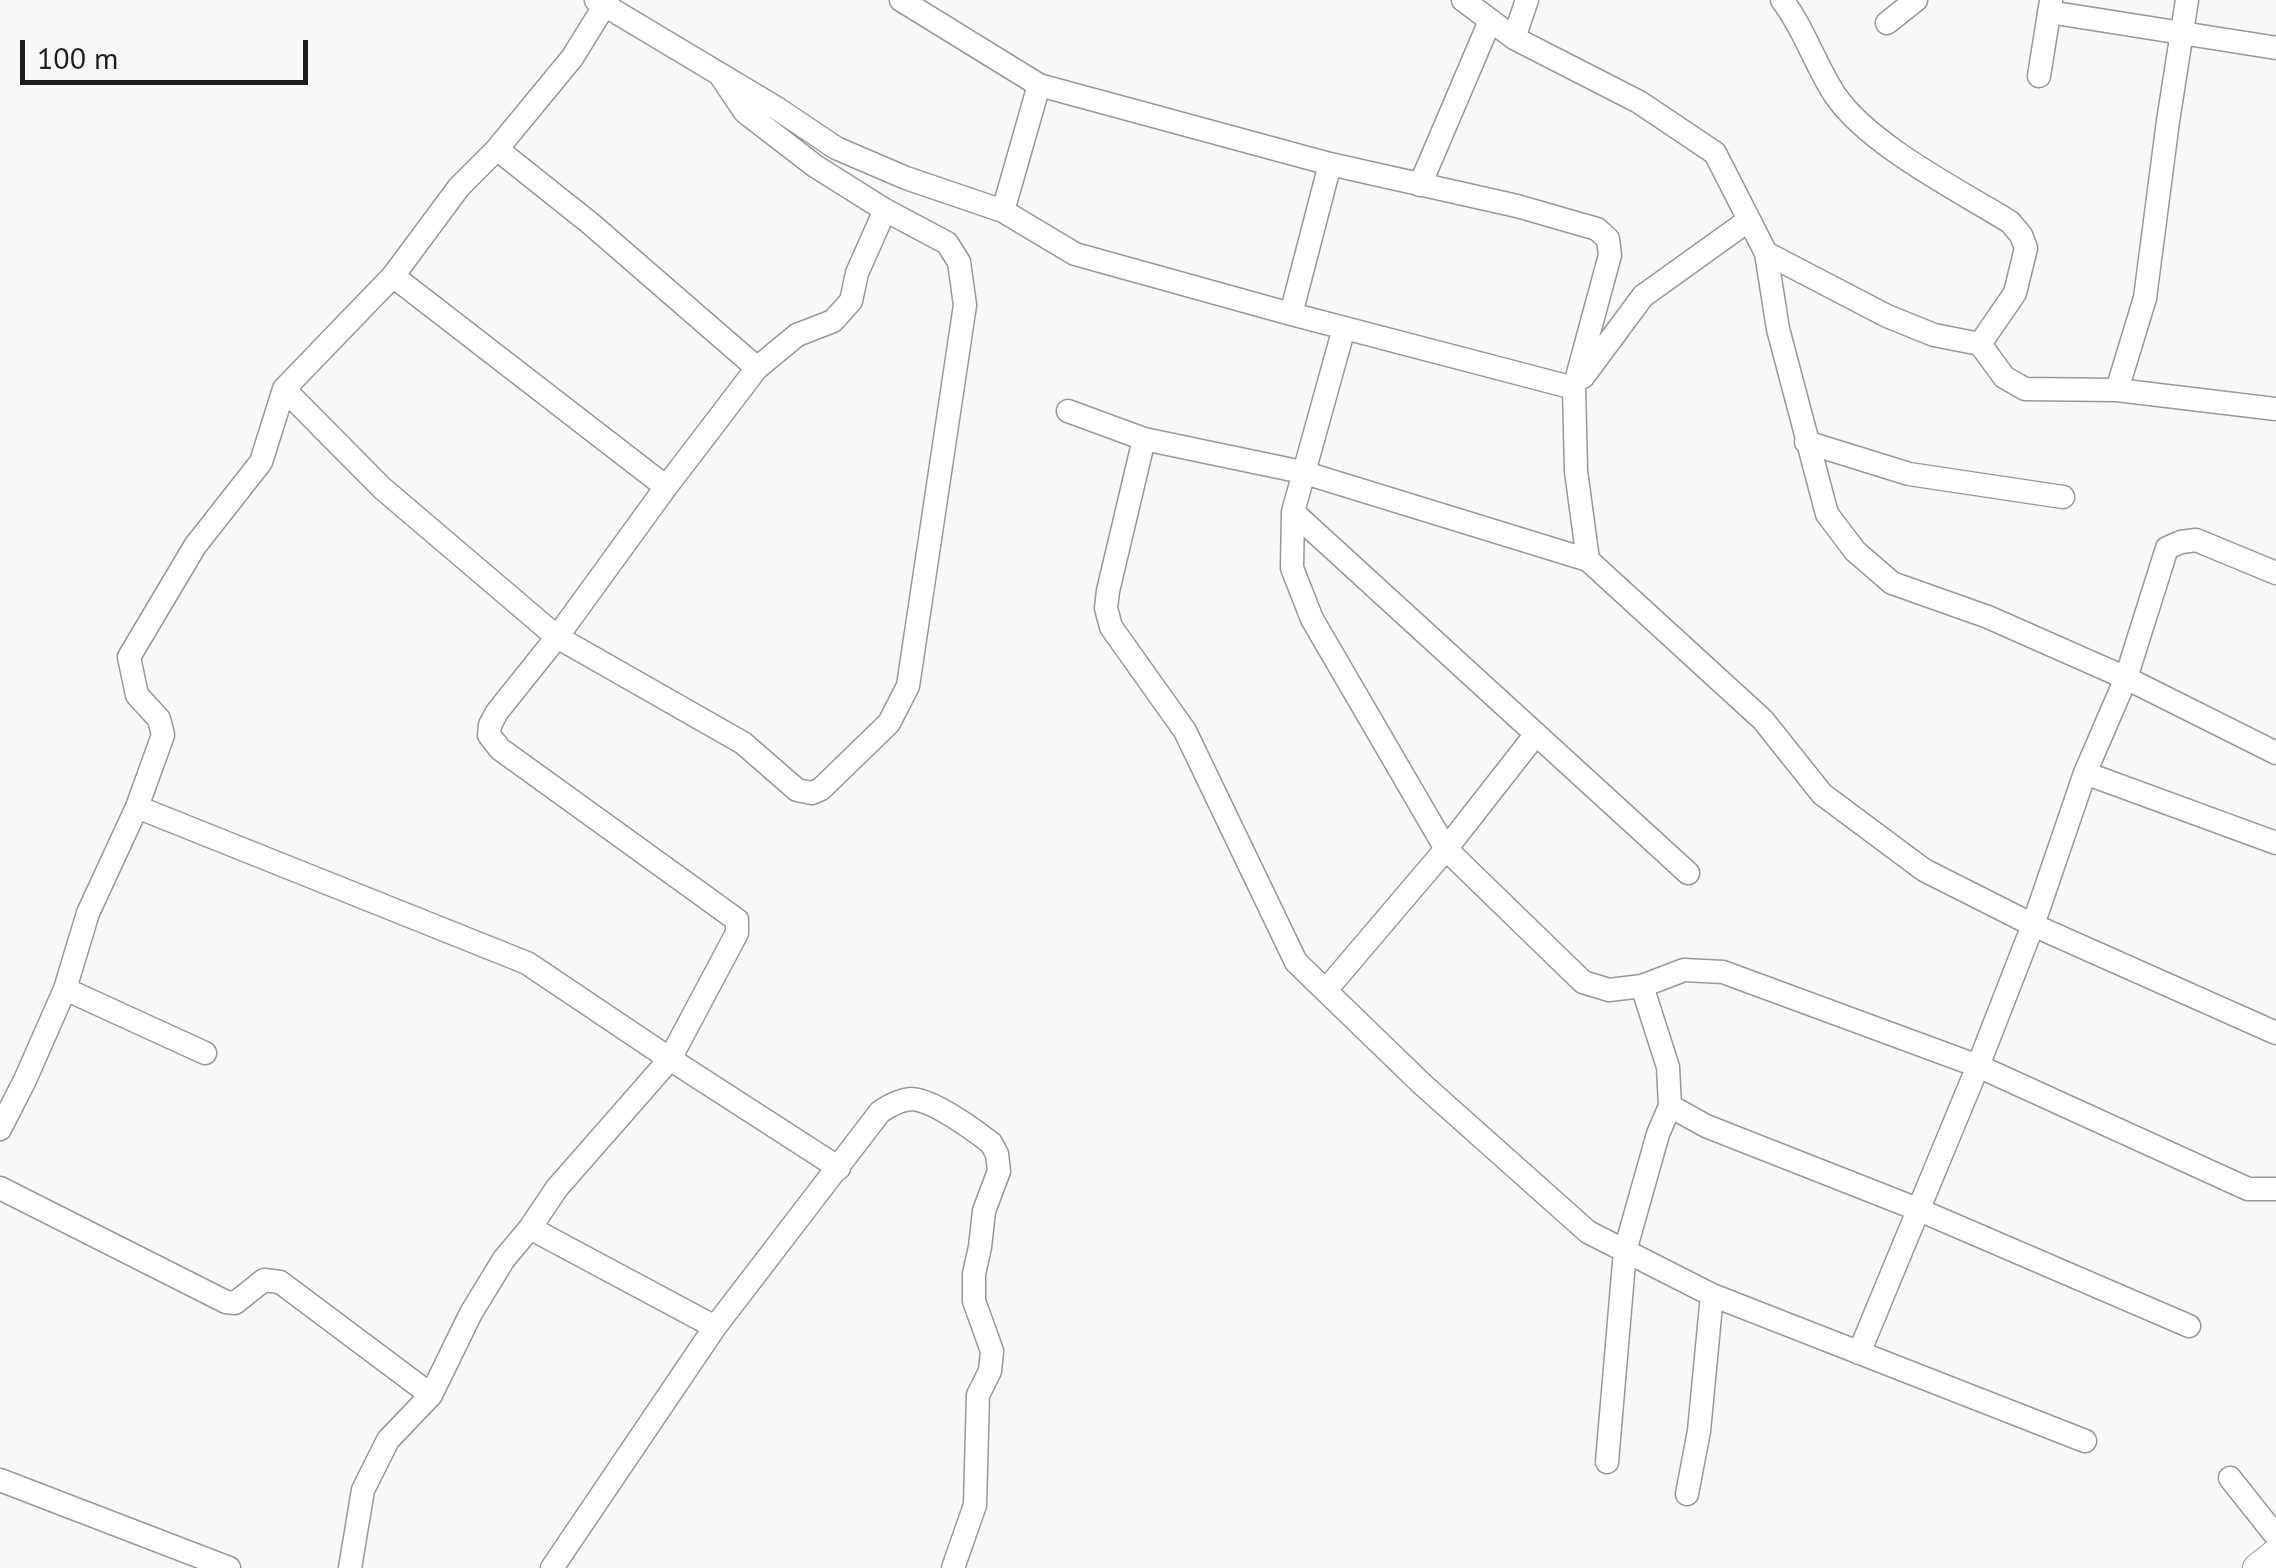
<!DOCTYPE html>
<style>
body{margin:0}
#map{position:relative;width:2276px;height:1568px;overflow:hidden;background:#f8f9f6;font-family:"PT Sans",sans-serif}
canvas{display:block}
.scale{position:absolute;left:20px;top:40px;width:288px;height:45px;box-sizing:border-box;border:5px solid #1c1c1b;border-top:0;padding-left:12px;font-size:30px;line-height:35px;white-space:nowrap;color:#1c1c1b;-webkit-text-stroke:8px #f8f9f6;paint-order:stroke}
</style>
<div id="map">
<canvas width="2276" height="1568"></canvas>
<div class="scale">100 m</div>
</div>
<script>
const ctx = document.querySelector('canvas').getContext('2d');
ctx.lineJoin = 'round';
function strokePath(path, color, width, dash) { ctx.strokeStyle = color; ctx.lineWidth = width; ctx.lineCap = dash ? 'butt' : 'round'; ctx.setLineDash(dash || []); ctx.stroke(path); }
const minor = new Path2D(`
 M 596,0 L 778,109 L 836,148 L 906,178 L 1003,211 L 1075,254 L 1291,314 L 1574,388
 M 901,0 L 1039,85 L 1330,164 L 1517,206 L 1597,229 L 1608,239 L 1610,255 L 1574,388 L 1576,471 L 1588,560 L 1763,720 L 1822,794 L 1924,870 L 2033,925 L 2276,1033
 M 1463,0 L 1514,38 L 1639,102 L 1715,153 L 1766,253 L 1778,329 L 1827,514 L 1855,551 L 1892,583 L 1988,617 L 2126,678 L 2276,753
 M 1782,0 C 1804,28 1815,65 1835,95 C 1869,145 1958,190 2010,222 L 2021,235 L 2026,248 L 2015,293 L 1980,344
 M 2187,0 L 2168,121 L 2145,298 L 2117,390 L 2276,409
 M 2049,12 L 2276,48
 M 1887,23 L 1916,0
 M 1514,38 L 1527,0
 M 2039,76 L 2051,1
 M 497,149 L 591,224 L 757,368
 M 1420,185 L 1490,21
 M 1003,211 L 1039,85
 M 1766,253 L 1887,316 L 1934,335 L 1980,344 L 2004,377 L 2025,389 L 2117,390
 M 393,276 L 666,487
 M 1291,314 L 1330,164
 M 1344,328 L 1293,512 L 1292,568 L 1312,619 L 1446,849 L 1583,982 L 1609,990 L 1642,986 L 1684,970 L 1723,972 L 1978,1066 L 2248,1189 L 2276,1189
 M 1583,377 L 1643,296 L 1749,220
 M 284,389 L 382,488 L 557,637 L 743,743 L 797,790 L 812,793 L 821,789 L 889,723 L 908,686 L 965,305 L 959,262 L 947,243 L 885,210 L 815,166 L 745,112 L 720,75
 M 1068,411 L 1144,439 L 1302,472 L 1588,560
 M 1144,439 L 1108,591 L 1106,608 L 1111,627 L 1185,731 L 1296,962 L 1422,1084 L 1588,1232 L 1712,1295 L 2085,1441
 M 1806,442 L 1909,474 L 2063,497
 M 1293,512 L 1688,873
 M 2085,773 L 2276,843
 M 137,807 L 527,963 L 670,1059 L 839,1168
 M 1642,986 L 1668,1067 L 1670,1106
 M 65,989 L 205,1053
 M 1326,990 L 1446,849 L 1536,734
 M 0,1129 L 25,1080 L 65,989 L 88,913 L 137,807 L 163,735 L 159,719 L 137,695 L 129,657 L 195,546 L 261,462 L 284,389 L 393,276 L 459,187 L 497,149 L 572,58 L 608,0
 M 0,1188 L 226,1302 L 235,1303 L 264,1280 L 280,1282 L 431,1395
 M 530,1228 L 715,1327
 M 1859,1353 L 1978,1066 L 2033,925 L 2085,773 L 2126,678 L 2167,548 L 2181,542 L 2196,540 L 2276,573
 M 1607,1462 L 1625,1251 L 1658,1134 L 1670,1106 L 1706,1126 L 1917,1209 L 2189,1326
 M 2230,1478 L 2276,1536
 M 0,1480 L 229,1568
 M 1687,1494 L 1699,1431 L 1712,1295
 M 350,1568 L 363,1490 L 388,1440 L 431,1395 L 471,1313 L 504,1259 L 530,1228 L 557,1188 L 670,1059 L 737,933 L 737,920 L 500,749 L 489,735 L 490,725 L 497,712 L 557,637 L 666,487 L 757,368 L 797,335 L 833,321 L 851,301 L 857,273 L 885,210
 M 552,1568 L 715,1327 L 880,1112 C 890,1105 899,1100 911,1099 C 932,1099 974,1130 991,1143 L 997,1154 L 999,1171 L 984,1211 L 980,1247 L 974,1274 L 974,1301 L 992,1351 L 990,1371 L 978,1395 L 975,1505 L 953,1568`);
const tertiary = new Path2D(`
 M 2257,1568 L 2276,1553`);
strokePath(minor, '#989997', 25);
strokePath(tertiary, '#989997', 30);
strokePath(minor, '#fff', 22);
strokePath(tertiary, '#fff', 28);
</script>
